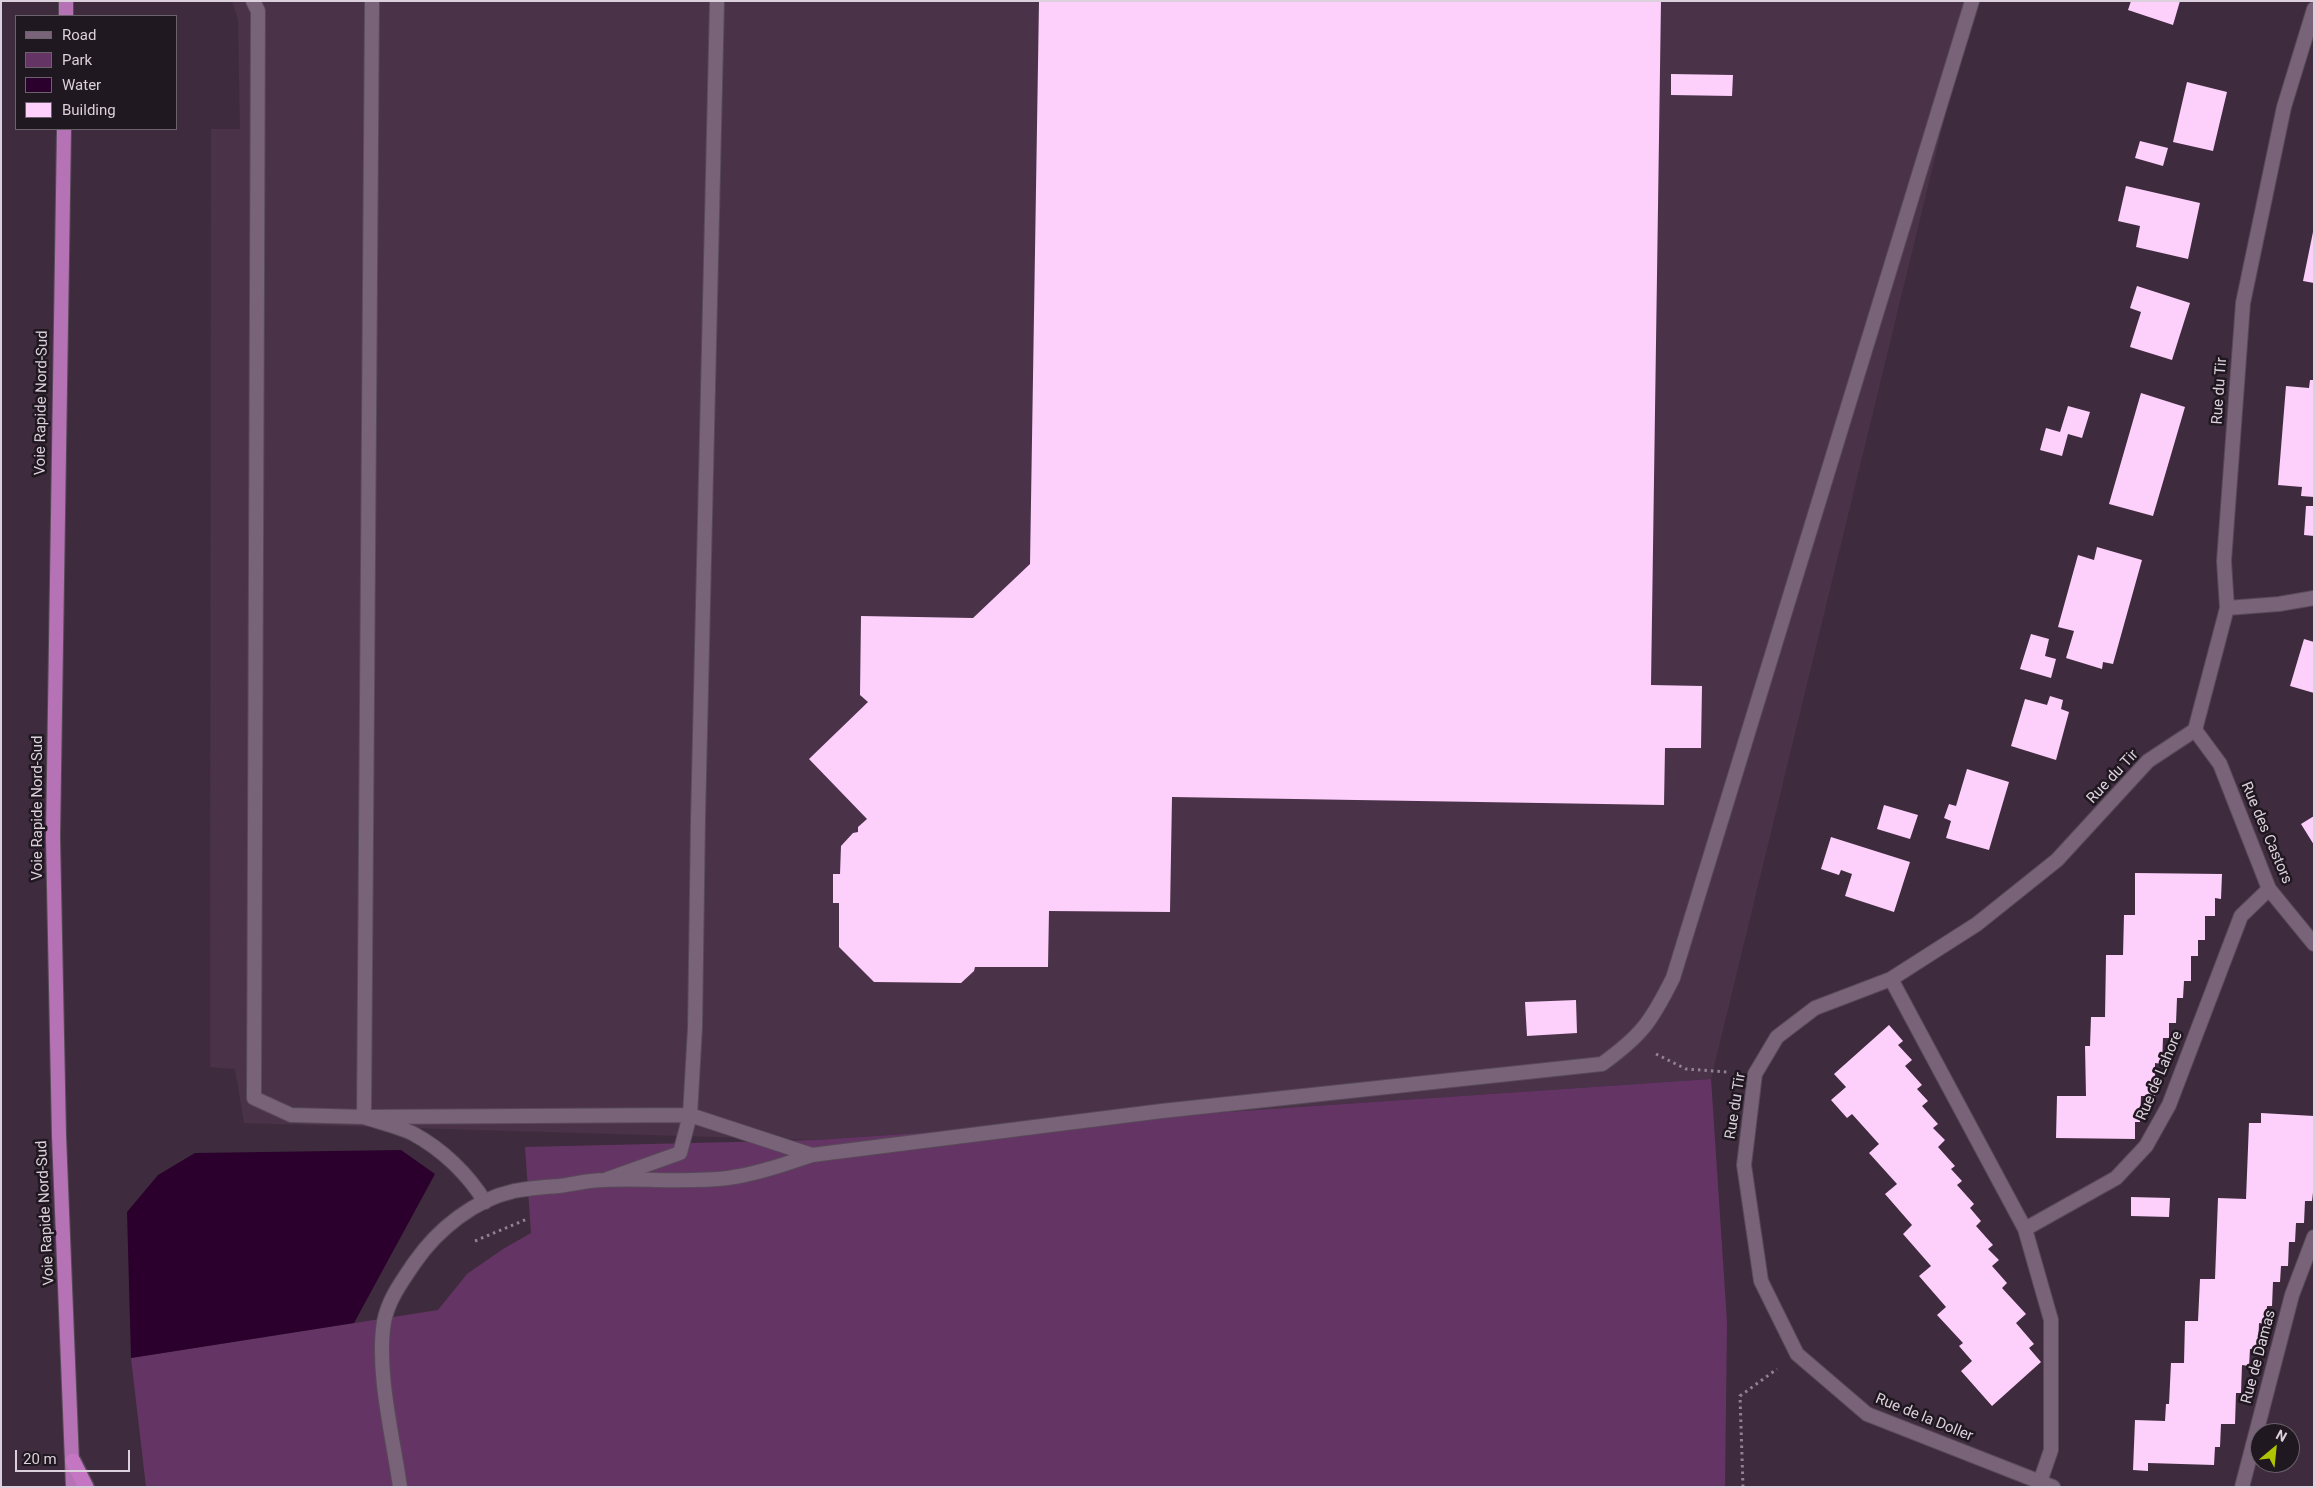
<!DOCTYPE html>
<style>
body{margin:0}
#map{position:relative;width:2315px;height:1488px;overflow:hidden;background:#3e2c3e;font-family:Roboto,sans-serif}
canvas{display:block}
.frame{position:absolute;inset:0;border:2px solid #dcd0dc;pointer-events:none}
.legend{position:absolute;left:15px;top:15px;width:162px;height:115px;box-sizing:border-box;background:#201820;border:1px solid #6b626b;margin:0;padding:6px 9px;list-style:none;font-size:15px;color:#dcd0dc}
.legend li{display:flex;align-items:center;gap:10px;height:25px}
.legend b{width:25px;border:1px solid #6b626b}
.north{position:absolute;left:2250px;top:1423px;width:50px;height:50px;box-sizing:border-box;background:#201820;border:1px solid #6b626b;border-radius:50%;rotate:28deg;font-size:14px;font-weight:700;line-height:20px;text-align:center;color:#dcd0dc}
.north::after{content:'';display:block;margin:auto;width:18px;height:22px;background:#afc503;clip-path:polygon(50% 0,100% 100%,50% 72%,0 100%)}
.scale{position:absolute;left:15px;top:1450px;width:115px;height:22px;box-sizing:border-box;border:2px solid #dcd0dc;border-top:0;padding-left:6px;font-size:15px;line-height:18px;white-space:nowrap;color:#dcd0dc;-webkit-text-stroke:4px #201820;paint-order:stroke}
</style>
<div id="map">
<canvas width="2315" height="1488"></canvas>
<div class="frame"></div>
<ul class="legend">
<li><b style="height:6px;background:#786378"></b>Road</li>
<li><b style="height:14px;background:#643564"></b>Park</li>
<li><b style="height:14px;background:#2b002c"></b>Water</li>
<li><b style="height:14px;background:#fdcffb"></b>Building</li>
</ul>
<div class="north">N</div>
<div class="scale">20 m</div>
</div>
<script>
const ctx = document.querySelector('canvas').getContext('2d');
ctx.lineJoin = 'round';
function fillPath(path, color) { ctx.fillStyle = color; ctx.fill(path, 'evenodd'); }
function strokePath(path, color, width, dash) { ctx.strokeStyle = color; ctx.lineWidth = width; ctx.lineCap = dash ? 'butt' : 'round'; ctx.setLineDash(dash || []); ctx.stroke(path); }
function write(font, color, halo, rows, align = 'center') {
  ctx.font = font + ' Roboto,sans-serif'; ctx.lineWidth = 5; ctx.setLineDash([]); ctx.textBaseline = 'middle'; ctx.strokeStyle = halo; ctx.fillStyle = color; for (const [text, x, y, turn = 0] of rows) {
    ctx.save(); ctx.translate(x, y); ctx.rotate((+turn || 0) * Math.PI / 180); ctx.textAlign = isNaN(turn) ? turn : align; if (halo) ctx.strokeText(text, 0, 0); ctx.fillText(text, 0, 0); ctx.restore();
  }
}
const built = new Path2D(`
 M 232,1 L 1973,1 L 1711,1079 L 817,1140 L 244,1123 L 235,1069 L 210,1067 L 211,129 L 240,129 L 238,20 Z`);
const green = new Path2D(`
 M 1711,1079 L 1727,1322 L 1725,1487 L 146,1487 L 131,1358 L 438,1310 L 467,1274 L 503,1249 L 531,1233 L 525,1147 L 817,1140 Z`);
const water = new Path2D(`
 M 401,1150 L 435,1174 L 354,1323 L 131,1358 L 127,1212 L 158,1175 L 195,1153 Z`);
const building = new Path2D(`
 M 1039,1 L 1661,1 L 1651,685 L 1702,686 L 1701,748 L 1665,748 L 1664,805 L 1172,797 L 1170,912 L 1049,911 L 1048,967 L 975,967 L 974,971 L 961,983 L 874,982 L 839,947 L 839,903 L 833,903 L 833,874 L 840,874 L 841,846 L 853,833 L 858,832 L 858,827 L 867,819 L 809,759 L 868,702 L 860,695 L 861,616 L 973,618 L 1030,564 Z
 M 2131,1 L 2180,1 L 2173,25 L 2128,10 Z
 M 1671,74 L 1733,75 L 1732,96 L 1671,95 Z
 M 2187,82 L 2227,92 L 2213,151 L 2173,142 Z
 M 2140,141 L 2168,148 L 2163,166 L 2135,158 Z
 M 2126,186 L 2200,203 L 2188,259 L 2136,247 L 2140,226 L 2118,221 Z
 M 2313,232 L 2314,233 L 2314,283 L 2303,281 Z
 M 2137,286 L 2190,303 L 2172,360 L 2130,347 L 2141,312 L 2130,308 Z
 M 2310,380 L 2314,380 L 2314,497 L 2301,496 L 2302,487 L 2278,485 L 2286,386 L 2309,388 Z
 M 2141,393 L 2185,407 L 2153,516 L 2109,504 Z
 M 2068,406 L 2090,412 L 2082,438 L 2068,434 L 2062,456 L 2040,450 L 2046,428 L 2060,432 Z
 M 2306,506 L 2314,506 L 2314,536 L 2304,535 Z
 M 2097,547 L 2142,560 L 2113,664 L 2103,662 L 2102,669 L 2066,658 L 2074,631 L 2058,627 L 2078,555 L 2094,560 Z
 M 2031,634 L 2049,639 L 2045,656 L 2056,659 L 2051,678 L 2020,669 Z
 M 2304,639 L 2314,642 L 2314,693 L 2290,686 Z
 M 2050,696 L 2063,700 L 2061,709 L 2069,712 L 2056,760 L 2011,746 L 2025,699 L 2047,705 Z
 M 1967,769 L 2009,782 L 1989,850 L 1946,838 L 1951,821 L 1944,818 L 1949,804 L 1956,806 Z
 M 1884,805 L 1918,815 L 1910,839 L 1877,829 Z
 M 2314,816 L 2314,845 L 2301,824 Z
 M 1831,837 L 1910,862 L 1894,912 L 1845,896 L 1852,874 L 1841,870 L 1839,875 L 1821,869 Z
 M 2135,873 L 2222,874 L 2221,899 L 2215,898 L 2215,916 L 2205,916 L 2205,940 L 2198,940 L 2198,956 L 2191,956 L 2191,981 L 2184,981 L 2183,998 L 2177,998 L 2176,1023 L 2169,1023 L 2169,1038 L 2163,1038 L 2162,1064 L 2155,1063 L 2155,1096 L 2141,1096 L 2140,1122 L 2135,1122 L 2135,1139 L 2056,1138 L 2057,1096 L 2086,1096 L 2085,1046 L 2090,1046 L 2091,1017 L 2105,1017 L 2106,955 L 2123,955 L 2124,915 L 2135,915 Z
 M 1576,1000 L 1577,1033 L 1527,1036 L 1525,1002 Z
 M 1889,1025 L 1903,1041 L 1898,1045 L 1912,1060 L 1905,1066 L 1922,1085 L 1917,1089 L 1928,1101 L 1922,1106 L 1938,1124 L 1933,1128 L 1945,1140 L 1938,1147 L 1955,1166 L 1951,1169 L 1962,1181 L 1957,1185 L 1974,1204 L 1970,1208 L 1981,1221 L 1976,1226 L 1993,1245 L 1988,1249 L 1999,1260 L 1992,1266 L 2007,1283 L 2002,1288 L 2026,1314 L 2016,1323 L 2034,1344 L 2029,1348 L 2041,1362 L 1992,1406 L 1961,1371 L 1972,1361 L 1959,1346 L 1963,1343 L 1937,1315 L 1946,1307 L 1919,1276 L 1931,1266 L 1903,1234 L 1912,1225 L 1885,1194 L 1897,1184 L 1869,1153 L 1879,1144 L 1852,1114 L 1847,1118 L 1831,1100 L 1846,1087 L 1834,1074 Z
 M 2261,1113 L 2314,1116 L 2314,1184 L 2312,1201 L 2305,1201 L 2304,1223 L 2296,1223 L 2295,1242 L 2289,1242 L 2288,1266 L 2281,1266 L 2280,1282 L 2273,1282 L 2272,1306 L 2267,1306 L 2266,1324 L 2259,1323 L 2258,1349 L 2250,1349 L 2249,1366 L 2242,1365 L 2241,1393 L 2236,1393 L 2235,1424 L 2221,1424 L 2220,1447 L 2215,1447 L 2214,1465 L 2148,1463 L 2148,1471 L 2133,1470 L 2135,1420 L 2165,1421 L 2166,1404 L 2169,1404 L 2171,1363 L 2184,1363 L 2185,1321 L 2198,1321 L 2200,1279 L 2215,1279 L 2218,1198 L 2246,1199 L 2249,1123 L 2261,1123 Z
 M 2131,1197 L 2170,1198 L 2169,1217 L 2131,1216 Z`);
const path = new Path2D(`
 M 1656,1054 L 1686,1069 L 1728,1072
 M 475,1241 L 527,1219
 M 1743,1487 L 1740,1396 L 1777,1369`);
const service = new Path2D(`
 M 253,1 L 258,11 L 254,1098 L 291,1115 L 364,1117 L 690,1115 L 695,1028 L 698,819 L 717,1
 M 372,1 L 364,1117 C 379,1122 397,1126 412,1133 C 442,1149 468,1174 485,1202
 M 607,1179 L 680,1153 L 690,1115 L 812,1155 L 1162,1111 L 1602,1064 C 1642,1035 1651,1022 1673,978 L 1972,1`);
const minor = new Path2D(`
 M 2227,608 L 2279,604 L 2314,598
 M 2195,730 L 2220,764 L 2269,889 L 2314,944
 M 1891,979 L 2025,1229
 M 2040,1482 L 2051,1450 L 2051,1320 L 2025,1229 L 2116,1178 L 2146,1146 L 2169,1105 L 2241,916 L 2269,889
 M 400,1487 C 393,1437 376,1371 384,1322 C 388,1300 402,1281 415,1262 C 438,1229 474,1200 514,1191 C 529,1188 544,1187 559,1186 C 574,1184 589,1180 604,1180 C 646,1178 687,1183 728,1178 C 757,1174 785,1164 812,1155
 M 2053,1487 L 1867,1414 L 1797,1354 L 1761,1281 L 1744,1165 L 1755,1074 L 1777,1037 L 1815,1008 L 1891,979 L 1977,924 L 2057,860 L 2148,761 L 2195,730 L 2227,608 L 2224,561 L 2243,303 L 2284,107 L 2314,9
 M 2242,1487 L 2292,1295 L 2314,1237`);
const trunk = new Path2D(`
 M 66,16 L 66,1
 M 64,129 L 53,837 L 59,1136 L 73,1487`);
const motorway = new Path2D(`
 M 73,1461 L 86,1487`);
const streetNames = [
 ["Rue du Tir",2220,391,-86],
 ["Voie Rapide Nord-Sud",42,403,-89],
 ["Rue du Tir",2113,777,-47],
 ["Voie Rapide Nord-Sud",38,808,-90],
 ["Rue des Castors",2266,833,67],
 ["Rue de Lahore",2160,1076,-67],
 ["Rue du Tir",1736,1106,-81],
 ["Voie Rapide Nord-Sud",46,1213,-93],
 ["Rue de Damas",2259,1357,-75],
 ["Rue de la Doller",1924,1418,22]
];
fillPath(built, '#4a3249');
fillPath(green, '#643564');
fillPath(water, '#2b002c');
fillPath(building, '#fdcffb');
strokePath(service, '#584958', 16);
strokePath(minor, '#584958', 16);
strokePath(trunk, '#584958', 16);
strokePath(motorway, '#584958', 18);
strokePath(path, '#918291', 3, [2.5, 4]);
strokePath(service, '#786378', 14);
strokePath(minor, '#786378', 14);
strokePath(trunk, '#b572b4', 14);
strokePath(motorway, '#c476c3', 15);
write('15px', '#dcd0dc', '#201820', streetNames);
</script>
